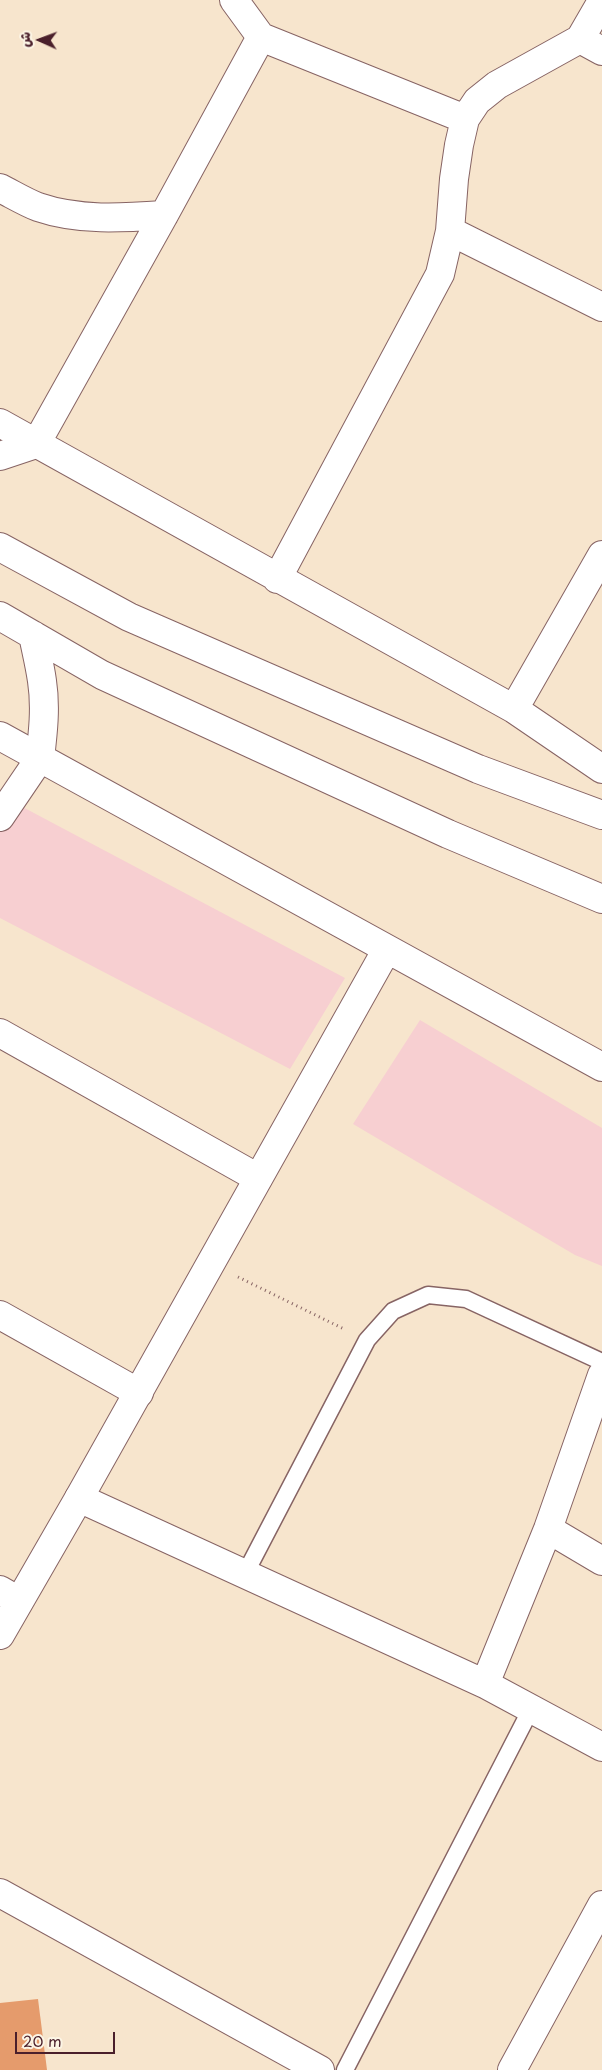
<!DOCTYPE html>
<meta charset="utf-8">
<style>
body{margin:0}
#map{position:relative;width:602px;height:2070px;overflow:hidden;background:#f7e5cd;font-family:"Playpen Sans","Playpen Sans Arabic",sans-serif}
canvas{display:block}
.north{position:absolute;left:15px;top:15px;width:50px;height:50px;-webkit-text-stroke:4px #fcf5e5;paint-order:stroke;rotate:272deg;font-size:14px;font-weight:700;line-height:20px;text-align:center;color:#4a1f2b}
.north::after{content:'';display:block;margin:auto;width:18px;height:22px;background:#4a1f2b;clip-path:polygon(50% 0,100% 100%,50% 72%,0 100%)}
.scale{position:absolute;left:15px;top:2032px;width:100px;height:22px;box-sizing:border-box;border:2px solid #4a1f2b;border-top:0;padding-left:6px;font-size:15px;line-height:18px;white-space:nowrap;color:#4a1f2b;-webkit-text-stroke:4px #fcf5e5;paint-order:stroke}
</style>
<div id="map">
<canvas width="602" height="2070"></canvas>
<div class="north">ش</div>
<div class="scale">20 m</div>
</div>
<script>
const ctx = document.querySelector('canvas').getContext('2d');
ctx.lineJoin = 'round';
function fillPath(path, color) { ctx.fillStyle = color; ctx.fill(path, 'evenodd'); }
function strokePath(path, color, width, dash) { ctx.strokeStyle = color; ctx.lineWidth = width; ctx.lineCap = dash ? 'butt' : 'round'; ctx.setLineDash(dash || []); ctx.stroke(path); }
const built = new Path2D(`
 M 0,795 L 345,978 L 290,1069 L 0,918 Z
 M 420,1020 L 602,1128 L 602,1266 L 575,1255 L 353,1124 Z`);
const building = new Path2D(`
 M 38,1999 L 47,2070 L 0,2070 L 0,2003 Z`);
const path = new Path2D(`
 M 238,1277 L 344,1329`);
const lane = new Path2D(`
 M 245,1574 L 367,1340 L 393,1311 L 428,1295 L 466,1299 L 602,1362
 M 345,2070 L 531,1709`);
const street = new Path2D(`
 M 234,0 L 261,37 L 465,119
 M 580,39 L 602,51
 M 0,188 C 12,194 25,202 38,207 C 79,221 122,218 164,215
 M 450,231 L 602,307
 M 0,423 L 514,709 L 602,769
 M 36,444 L 164,215 L 261,37
 M 277,579 L 440,274 L 450,231 L 454,179 L 459,145 L 465,119 L 477,101 L 497,85 L 580,39 L 602,1
 M 514,709 L 602,555
 M 0,817 L 40,758
 M 0,1033 L 258,1178
 M 0,1315 L 139,1393
 M 79,1498 L 485,1684 L 602,1747
 M 548,1529 L 602,1561
 M 0,1590 L 19,1601
 M 485,1684 L 548,1529 L 602,1375
 M 0,1893 L 320,2070
 M 512,2070 L 602,1905`);
const secondary = new Path2D(`
 M 0,736 L 602,1067
 M 0,1635 L 79,1498 L 387,949`);
const primary = new Path2D(`
 M 0,456 L 36,444
 M 0,547 L 129,617 L 478,769 L 602,815
 M 0,616 L 102,675 L 448,834 L 602,899
 M 33,635 C 36,650 40,666 42,681 C 46,707 43,733 40,758`);
fillPath(built, '#f7cfd1');
fillPath(building, '#e59b6c');
strokePath(lane, '#876464', 19);
strokePath(street, '#876464', 30);
strokePath(secondary, '#876464', 30);
strokePath(primary, '#876464', 30);
strokePath(path, '#876464', 3, [1, 4]);
strokePath(lane, '#fff', 16);
strokePath(street, '#fff', 28);
strokePath(secondary, '#fff', 28);
strokePath(primary, '#fff', 28);
</script>
